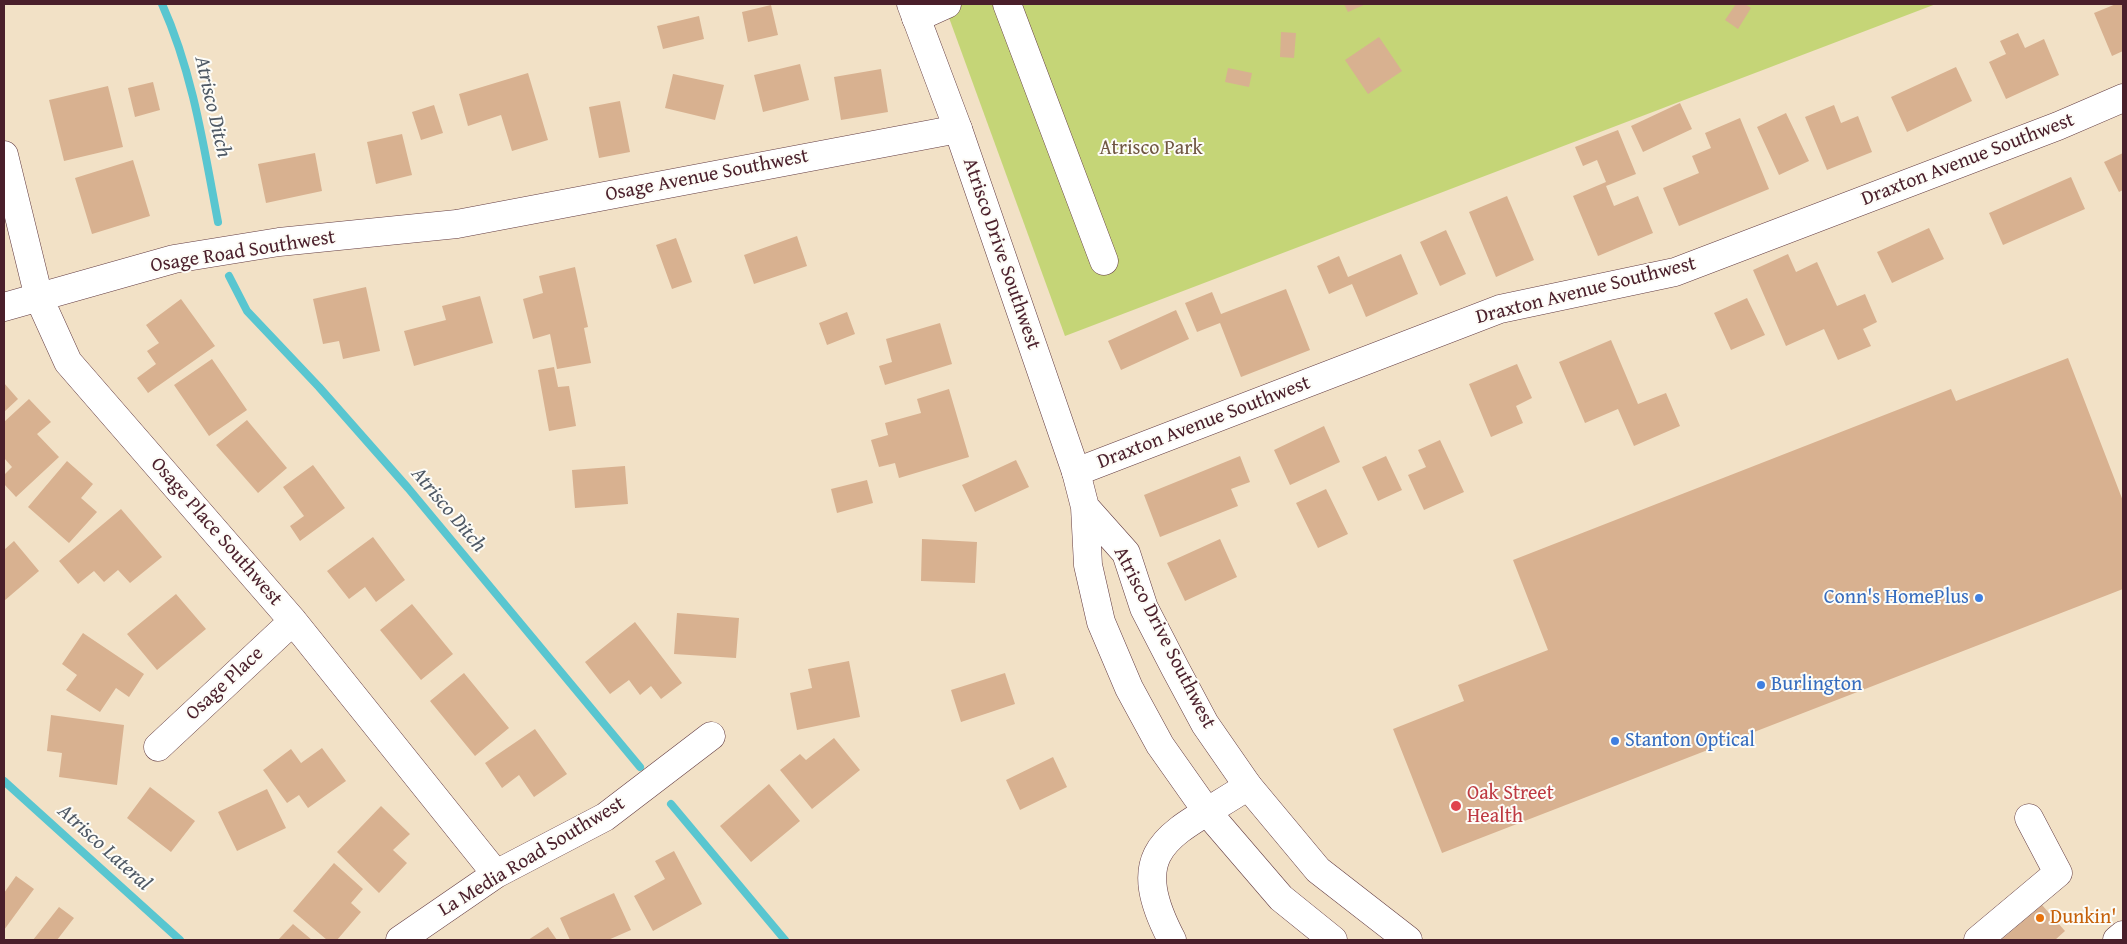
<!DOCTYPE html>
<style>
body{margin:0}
#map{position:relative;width:2127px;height:944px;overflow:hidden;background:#f2e1c6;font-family:"Gentium Book Plus",serif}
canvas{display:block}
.frame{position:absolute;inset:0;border:5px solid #4a1f2b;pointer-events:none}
</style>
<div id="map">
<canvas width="2127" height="944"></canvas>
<div class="frame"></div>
</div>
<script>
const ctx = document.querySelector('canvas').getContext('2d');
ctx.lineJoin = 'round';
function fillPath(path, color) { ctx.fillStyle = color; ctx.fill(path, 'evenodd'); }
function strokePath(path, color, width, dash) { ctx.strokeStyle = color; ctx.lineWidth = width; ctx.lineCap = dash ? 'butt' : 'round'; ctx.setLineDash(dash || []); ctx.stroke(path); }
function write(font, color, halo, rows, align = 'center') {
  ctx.font = font + ' "Gentium Book Plus",serif'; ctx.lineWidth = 4; ctx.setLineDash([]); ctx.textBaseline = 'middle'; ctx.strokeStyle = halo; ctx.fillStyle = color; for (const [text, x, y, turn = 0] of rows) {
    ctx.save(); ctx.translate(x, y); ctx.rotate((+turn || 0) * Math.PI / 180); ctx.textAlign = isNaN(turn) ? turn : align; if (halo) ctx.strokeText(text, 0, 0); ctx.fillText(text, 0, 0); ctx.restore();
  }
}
const green = new Path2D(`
 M 944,4 L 1936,4 L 1065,336 Z`);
const stream = new Path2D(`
 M 162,4 C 193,73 204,148 218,222
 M 229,276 L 247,311 L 319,387 L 408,488 L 640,767
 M 4,781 L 180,940
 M 671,804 L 785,940`);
const building = new Path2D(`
 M 1344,4 L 1366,4 L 1348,12 Z
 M 1736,4 L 1745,4 L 1751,8 L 1738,29 L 1725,20 Z
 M 2116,4 L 2123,4 L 2123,51 L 2112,56 L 2094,13 Z
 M 771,5 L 778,35 L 748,42 L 742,12 Z
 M 699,16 L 704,39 L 663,49 L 657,26 Z
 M 1281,32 L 1296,33 L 1294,58 L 1280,57 Z
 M 2018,33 L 2025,48 L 2044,39 L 2059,75 L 2006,99 L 1989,62 L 2006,54 L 2000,41 Z
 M 1379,37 L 1402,71 L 1368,94 L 1345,60 Z
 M 800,64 L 809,100 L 763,112 L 754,75 Z
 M 1956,67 L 1972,101 L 1907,132 L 1891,97 Z
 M 1228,68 L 1252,73 L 1249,87 L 1225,82 Z
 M 881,69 L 888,112 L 841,120 L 834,77 Z
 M 528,73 L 548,140 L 512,151 L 501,115 L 468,126 L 459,94 Z
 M 673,74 L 724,85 L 715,120 L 665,108 Z
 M 153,82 L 160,110 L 135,117 L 128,88 Z
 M 108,86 L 123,147 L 64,161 L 49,100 Z
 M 620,101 L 630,152 L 599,158 L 589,107 Z
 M 1680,103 L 1692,129 L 1643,152 L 1631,126 Z
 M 434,105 L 443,133 L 421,140 L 412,112 Z
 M 1834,105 L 1841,123 L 1858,116 L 1872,152 L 1827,170 L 1805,117 Z
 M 1786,113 L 1809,161 L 1779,175 L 1757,127 Z
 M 1740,118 L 1769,189 L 1679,226 L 1663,188 L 1699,173 L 1692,156 L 1711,148 L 1705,133 Z
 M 1618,130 L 1636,174 L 1606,186 L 1614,206 L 1638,196 L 1653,233 L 1598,256 L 1573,196 L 1606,182 L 1597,160 L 1583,166 L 1575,147 Z
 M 402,134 L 412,175 L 376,184 L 367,142 Z
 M 315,153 L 322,191 L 266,203 L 258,164 Z
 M 2123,153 L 2123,190 L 2119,192 L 2104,162 Z
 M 133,160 L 150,216 L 92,234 L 75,178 Z
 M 2071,177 L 2085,209 L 2003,245 L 1989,213 Z
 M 1507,196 L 1534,260 L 1496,277 L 1469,212 Z
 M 1929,228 L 1944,259 L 1892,283 L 1877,252 Z
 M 1446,230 L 1466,274 L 1440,286 L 1420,242 Z
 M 797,236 L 807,266 L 754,284 L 744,255 Z
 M 676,238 L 692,282 L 672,289 L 656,245 Z
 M 1401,254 L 1418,294 L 1366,317 L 1352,284 L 1329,294 L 1317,266 L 1339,256 L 1348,277 Z
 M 1788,254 L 1796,272 L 1817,262 L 1837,306 L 1865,294 L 1877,322 L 1863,329 L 1871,346 L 1838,360 L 1824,329 L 1786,346 L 1753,270 Z
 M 575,267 L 588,327 L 584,328 L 591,363 L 557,369 L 550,334 L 533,339 L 523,299 L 543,293 L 539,276 Z
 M 366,287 L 380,351 L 343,359 L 339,341 L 323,344 L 313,299 Z
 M 1286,289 L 1310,350 L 1241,377 L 1220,323 L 1197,332 L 1185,303 L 1212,292 L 1221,314 Z
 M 480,296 L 493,343 L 414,366 L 404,331 L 446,320 L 442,306 Z
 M 1747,298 L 1765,335 L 1731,350 L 1714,313 Z
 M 181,299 L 215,346 L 148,393 L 137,378 L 156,364 L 147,351 L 159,343 L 146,325 Z
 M 1176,310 L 1189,339 L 1121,370 L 1108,341 Z
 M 847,312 L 855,334 L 827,345 L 819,323 Z
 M 940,323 L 952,364 L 885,385 L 879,366 L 892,362 L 886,339 Z
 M 1611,340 L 1638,404 L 1666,393 L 1680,426 L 1634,446 L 1618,409 L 1585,423 L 1559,362 Z
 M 2068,358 L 2123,501 L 2123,589 L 1442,853 L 1393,729 L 1464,701 L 1458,685 L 1548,650 L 1513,560 L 1951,389 L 1956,401 Z
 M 212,359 L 247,410 L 209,436 L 174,385 Z
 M 1517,364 L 1532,398 L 1516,406 L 1523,423 L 1491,437 L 1469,384 Z
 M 554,367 L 558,387 L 569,386 L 576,426 L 549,431 L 538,370 Z
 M 4,383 L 18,399 L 4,412 Z
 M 949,389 L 969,457 L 899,478 L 895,463 L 879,467 L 871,440 L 888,435 L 885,423 L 921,413 L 917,399 Z
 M 29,399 L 51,422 L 37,434 L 59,457 L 16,497 L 4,484 L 4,475 L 12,467 L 4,458 L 4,422 Z
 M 247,420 L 287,468 L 258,493 L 216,445 Z
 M 1324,426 L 1340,462 L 1290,485 L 1274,450 Z
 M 1440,440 L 1464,492 L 1424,510 L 1408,475 L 1426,467 L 1418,450 Z
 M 1240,456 L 1250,482 L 1231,489 L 1238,506 L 1160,537 L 1144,495 Z
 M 1386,456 L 1402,490 L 1378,501 L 1362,467 Z
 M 1016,460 L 1029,487 L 975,512 L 962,485 Z
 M 67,461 L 93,484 L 81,498 L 97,512 L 69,543 L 28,507 Z
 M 313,465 L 345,508 L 300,541 L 290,526 L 304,516 L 283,487 Z
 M 625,466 L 628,504 L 575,508 L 572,470 Z
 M 867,480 L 873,503 L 837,513 L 831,489 Z
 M 1326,489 L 1348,534 L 1318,548 L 1296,503 Z
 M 121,509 L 162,557 L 130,583 L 118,570 L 104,582 L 94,571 L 78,584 L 59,561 Z
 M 373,537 L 405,580 L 376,602 L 365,587 L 349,599 L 327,571 Z
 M 922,539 L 977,542 L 975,583 L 921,581 Z
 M 1220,539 L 1237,577 L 1185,601 L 1167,563 Z
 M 14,541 L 39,571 L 4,601 L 4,550 Z
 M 176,594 L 206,629 L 157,670 L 127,634 Z
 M 412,604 L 453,654 L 421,680 L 380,630 Z
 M 677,613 L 739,618 L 736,658 L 674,654 Z
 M 635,622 L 682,683 L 661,699 L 651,686 L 640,695 L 629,680 L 610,694 L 585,662 Z
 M 83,633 L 144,674 L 129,697 L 116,688 L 100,712 L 66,690 L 77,675 L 62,664 Z
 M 849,661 L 860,717 L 797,730 L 790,693 L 812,688 L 808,669 Z
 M 464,673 L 509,728 L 475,756 L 430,701 Z
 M 1005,673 L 1015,704 L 961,722 L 951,690 Z
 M 51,715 L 124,725 L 117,785 L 59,777 L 62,753 L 47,751 Z
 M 535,729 L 567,774 L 534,797 L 519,775 L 502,788 L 485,763 Z
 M 834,738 L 860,770 L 812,809 L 780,770 L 800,754 L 806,760 Z
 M 322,748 L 346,781 L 308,808 L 299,795 L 287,803 L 263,770 L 291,749 L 301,763 Z
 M 1053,757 L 1067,787 L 1020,810 L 1006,780 Z
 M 769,784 L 800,821 L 751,862 L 720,826 Z
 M 150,787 L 195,821 L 171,852 L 127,818 Z
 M 267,789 L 286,828 L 237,851 L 218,812 Z
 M 381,806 L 410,834 L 393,850 L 407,863 L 379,893 L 337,852 Z
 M 674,851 L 702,904 L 653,931 L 634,896 L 665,879 L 655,861 Z
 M 334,863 L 363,889 L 351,903 L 361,912 L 337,940 L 327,940 L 293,911 Z
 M 16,876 L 34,889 L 4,930 L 4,893 Z
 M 614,893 L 631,930 L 608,940 L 570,940 L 560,918 Z
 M 2042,905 L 2065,931 L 2055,940 L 2001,940 Z
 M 59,907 L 74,918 L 57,940 L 33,940 Z
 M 293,924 L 312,940 L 278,940 Z
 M 548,927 L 557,940 L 528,940 Z`);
const minor = new Path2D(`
 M 1007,4 L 1104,261
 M 916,18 L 947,4
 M 4,155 L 39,298 L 68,362 L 293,621 L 496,874
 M 4,307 L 174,259 L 279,242 L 457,224 L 958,129
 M 1076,472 L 1500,309 L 1675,272 L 2058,126 L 2123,98
 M 158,747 L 293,621
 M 400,940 L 496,874 L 605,817 L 711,736
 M 1172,940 C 1121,843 1176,834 1248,786
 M 1978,940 L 2058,873 L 2029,818`);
const major = new Path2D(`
 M 911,4 L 958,129 L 1076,472 L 1085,507 L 1088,565 L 1101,622 L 1129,688 L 1160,745 L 1208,813 L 1281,898 L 1333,940
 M 1085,507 L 1126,553 L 1144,608 L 1175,668 L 1205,724 L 1248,786 L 1318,870 L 1408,940
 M 2117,940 L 2123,935`);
const markers = [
 [1979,598,5,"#3f7fe0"],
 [1761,685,5,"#3f7fe0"],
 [1615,741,5,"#3f7fe0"],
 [1456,806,6,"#e0444e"],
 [2040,918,5,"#e8710a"]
];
const parkNames = [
 ["Atrisco Park",1151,149]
];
const streetNames = [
 ["Draxton Avenue Southwest",1968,160,-21],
 ["Osage Avenue Southwest",707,176,-11],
 ["Osage Road Southwest",243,252,-9],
 ["Atrisco Drive Southwest",1001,254,71],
 ["Draxton Avenue Southwest",1586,291,-14],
 ["Draxton Avenue Southwest",1204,423,-21],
 ["Osage Place Southwest",216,532,49],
 ["Atrisco Drive Southwest",1164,638,63],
 ["Osage Place",225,684,-43],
 ["La Media Road Southwest",532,857,-31]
];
const shopNames = [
 ["Conn's HomePlus",1969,598,"right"],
 ["Burlington",1771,685],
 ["Stanton Optical",1625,741]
];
const healthNames = [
 ["Oak Street",1467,794],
 ["Health",1467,817]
];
const foodNames = [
 ["Dunkin'",2050,918]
];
const waterNames = [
 ["Atrisco Ditch",212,107,77],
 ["Atrisco Ditch",448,510,50],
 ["Atrisco Lateral",104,848,42]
];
fillPath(green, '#c5d577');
strokePath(stream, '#59c6d0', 8);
fillPath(building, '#d8b190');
strokePath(minor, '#633c42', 29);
strokePath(major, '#633c42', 29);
strokePath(minor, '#fff', 28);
strokePath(major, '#fff', 28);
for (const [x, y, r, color] of markers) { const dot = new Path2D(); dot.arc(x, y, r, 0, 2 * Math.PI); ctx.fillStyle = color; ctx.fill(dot); strokePath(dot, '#fdfcf7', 2); }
write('20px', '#6f5642', '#fdfcf7', parkNames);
write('20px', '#4a1f2b', '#fdfcf7', streetNames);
write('20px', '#366cbe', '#fdfcf7', shopNames, 'left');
write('20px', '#be3a42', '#fdfcf7', healthNames, 'left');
write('20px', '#c56008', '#fdfcf7', foodNames, 'left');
write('italic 21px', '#4f5965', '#fdfcf7', waterNames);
</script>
